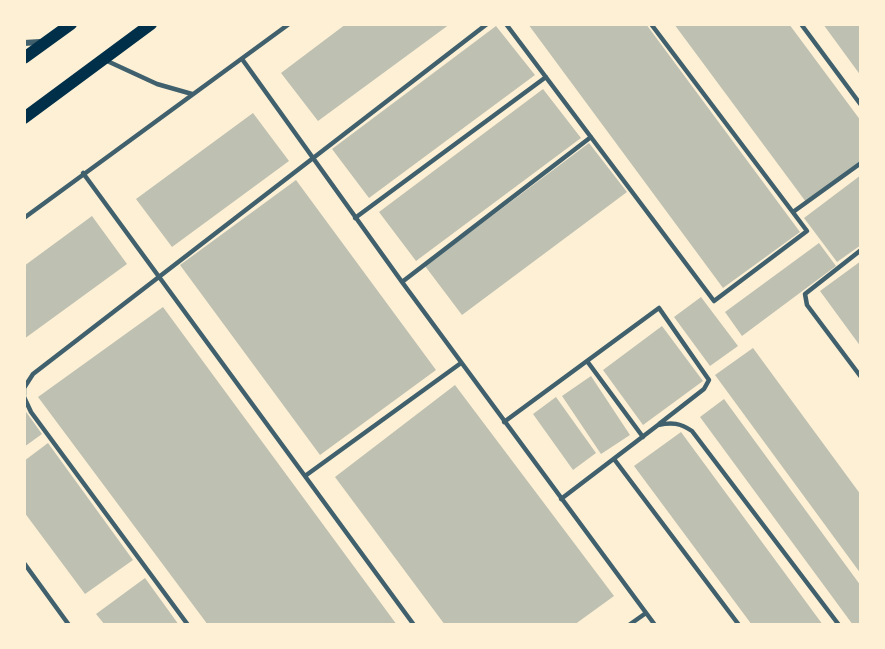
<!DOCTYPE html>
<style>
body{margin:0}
#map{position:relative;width:885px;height:649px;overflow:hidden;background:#fdf0d5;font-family:"Titillium Web",sans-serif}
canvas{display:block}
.frame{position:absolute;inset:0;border:26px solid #fdf0d5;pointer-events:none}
</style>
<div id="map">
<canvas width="885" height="649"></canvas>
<div class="frame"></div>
</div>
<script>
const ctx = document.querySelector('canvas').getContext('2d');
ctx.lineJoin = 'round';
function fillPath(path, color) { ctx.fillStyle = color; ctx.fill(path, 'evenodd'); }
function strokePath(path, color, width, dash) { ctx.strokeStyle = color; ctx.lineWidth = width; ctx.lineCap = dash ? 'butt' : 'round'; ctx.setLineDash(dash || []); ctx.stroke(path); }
const building = new Path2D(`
 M 346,24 L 450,24 L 318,121 L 281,73 Z
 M 528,24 L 646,24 L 800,232 L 723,288 Z
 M 674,24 L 789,24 L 861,121 L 861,161 L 806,202 Z
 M 823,24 L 861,24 L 861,76 Z
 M 496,26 L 535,75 L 369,198 L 332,149 Z
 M 543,89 L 581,138 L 416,261 L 379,212 Z
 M 253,113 L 289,161 L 172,247 L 136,199 Z
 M 589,143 L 627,192 L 462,315 L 425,266 Z
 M 861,175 L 861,245 L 837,262 L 804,218 Z
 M 296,180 L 436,370 L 320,455 L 180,265 Z
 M 92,216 L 127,264 L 24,339 L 24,266 Z
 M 819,243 L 836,266 L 742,336 L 725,312 Z
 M 861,261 L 861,347 L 820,291 Z
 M 701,297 L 738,346 L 710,366 L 674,317 Z
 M 163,307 L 397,625 L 208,625 L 38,397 Z
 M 662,326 L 703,381 L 643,425 L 603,370 Z
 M 753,348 L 861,495 L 861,574 L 715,375 Z
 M 591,376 L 630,435 L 601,454 L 562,396 Z
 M 455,385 L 614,596 L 574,625 L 445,625 L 335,477 Z
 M 556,397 L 596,453 L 573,470 L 533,414 Z
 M 724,399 L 861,586 L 861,625 L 853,625 L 700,417 Z
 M 24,409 L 42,434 L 24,447 Z
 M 681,432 L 823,625 L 752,625 L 634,466 Z
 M 48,443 L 133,560 L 85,594 L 24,512 L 24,461 Z
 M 145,578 L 179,625 L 105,625 L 96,614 Z`);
const service = new Path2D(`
 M 506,24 L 714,301 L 807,231 L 651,24
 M 801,24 L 861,105
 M 242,59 L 402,282 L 655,625
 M 105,60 L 157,84 L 192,94
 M 83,173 L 414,625
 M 793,212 L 861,163
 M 24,218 L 289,24
 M 355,218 L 546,77
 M 861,250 L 805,294 L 807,305 L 861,377
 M 402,282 L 591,137
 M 587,361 L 643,437
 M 24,395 L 24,388 L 33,374 L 487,24
 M 24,397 L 31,412 L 188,625
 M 504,422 L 659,308 L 709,380 L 704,389 L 659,424
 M 614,459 L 739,625
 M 305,476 L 461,363
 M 561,499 L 658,425 C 672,422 680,423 692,431 L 839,625
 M 24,563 L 69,625
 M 629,625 L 646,613`);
const minor = new Path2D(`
 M 24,43 L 40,42`);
const secondary = new Path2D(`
 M 24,58 L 71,24
 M 24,118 L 151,24`);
fillPath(building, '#bec0b2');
strokePath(service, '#3f606c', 4.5);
strokePath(minor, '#3f606c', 6);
strokePath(secondary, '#003049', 12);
</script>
